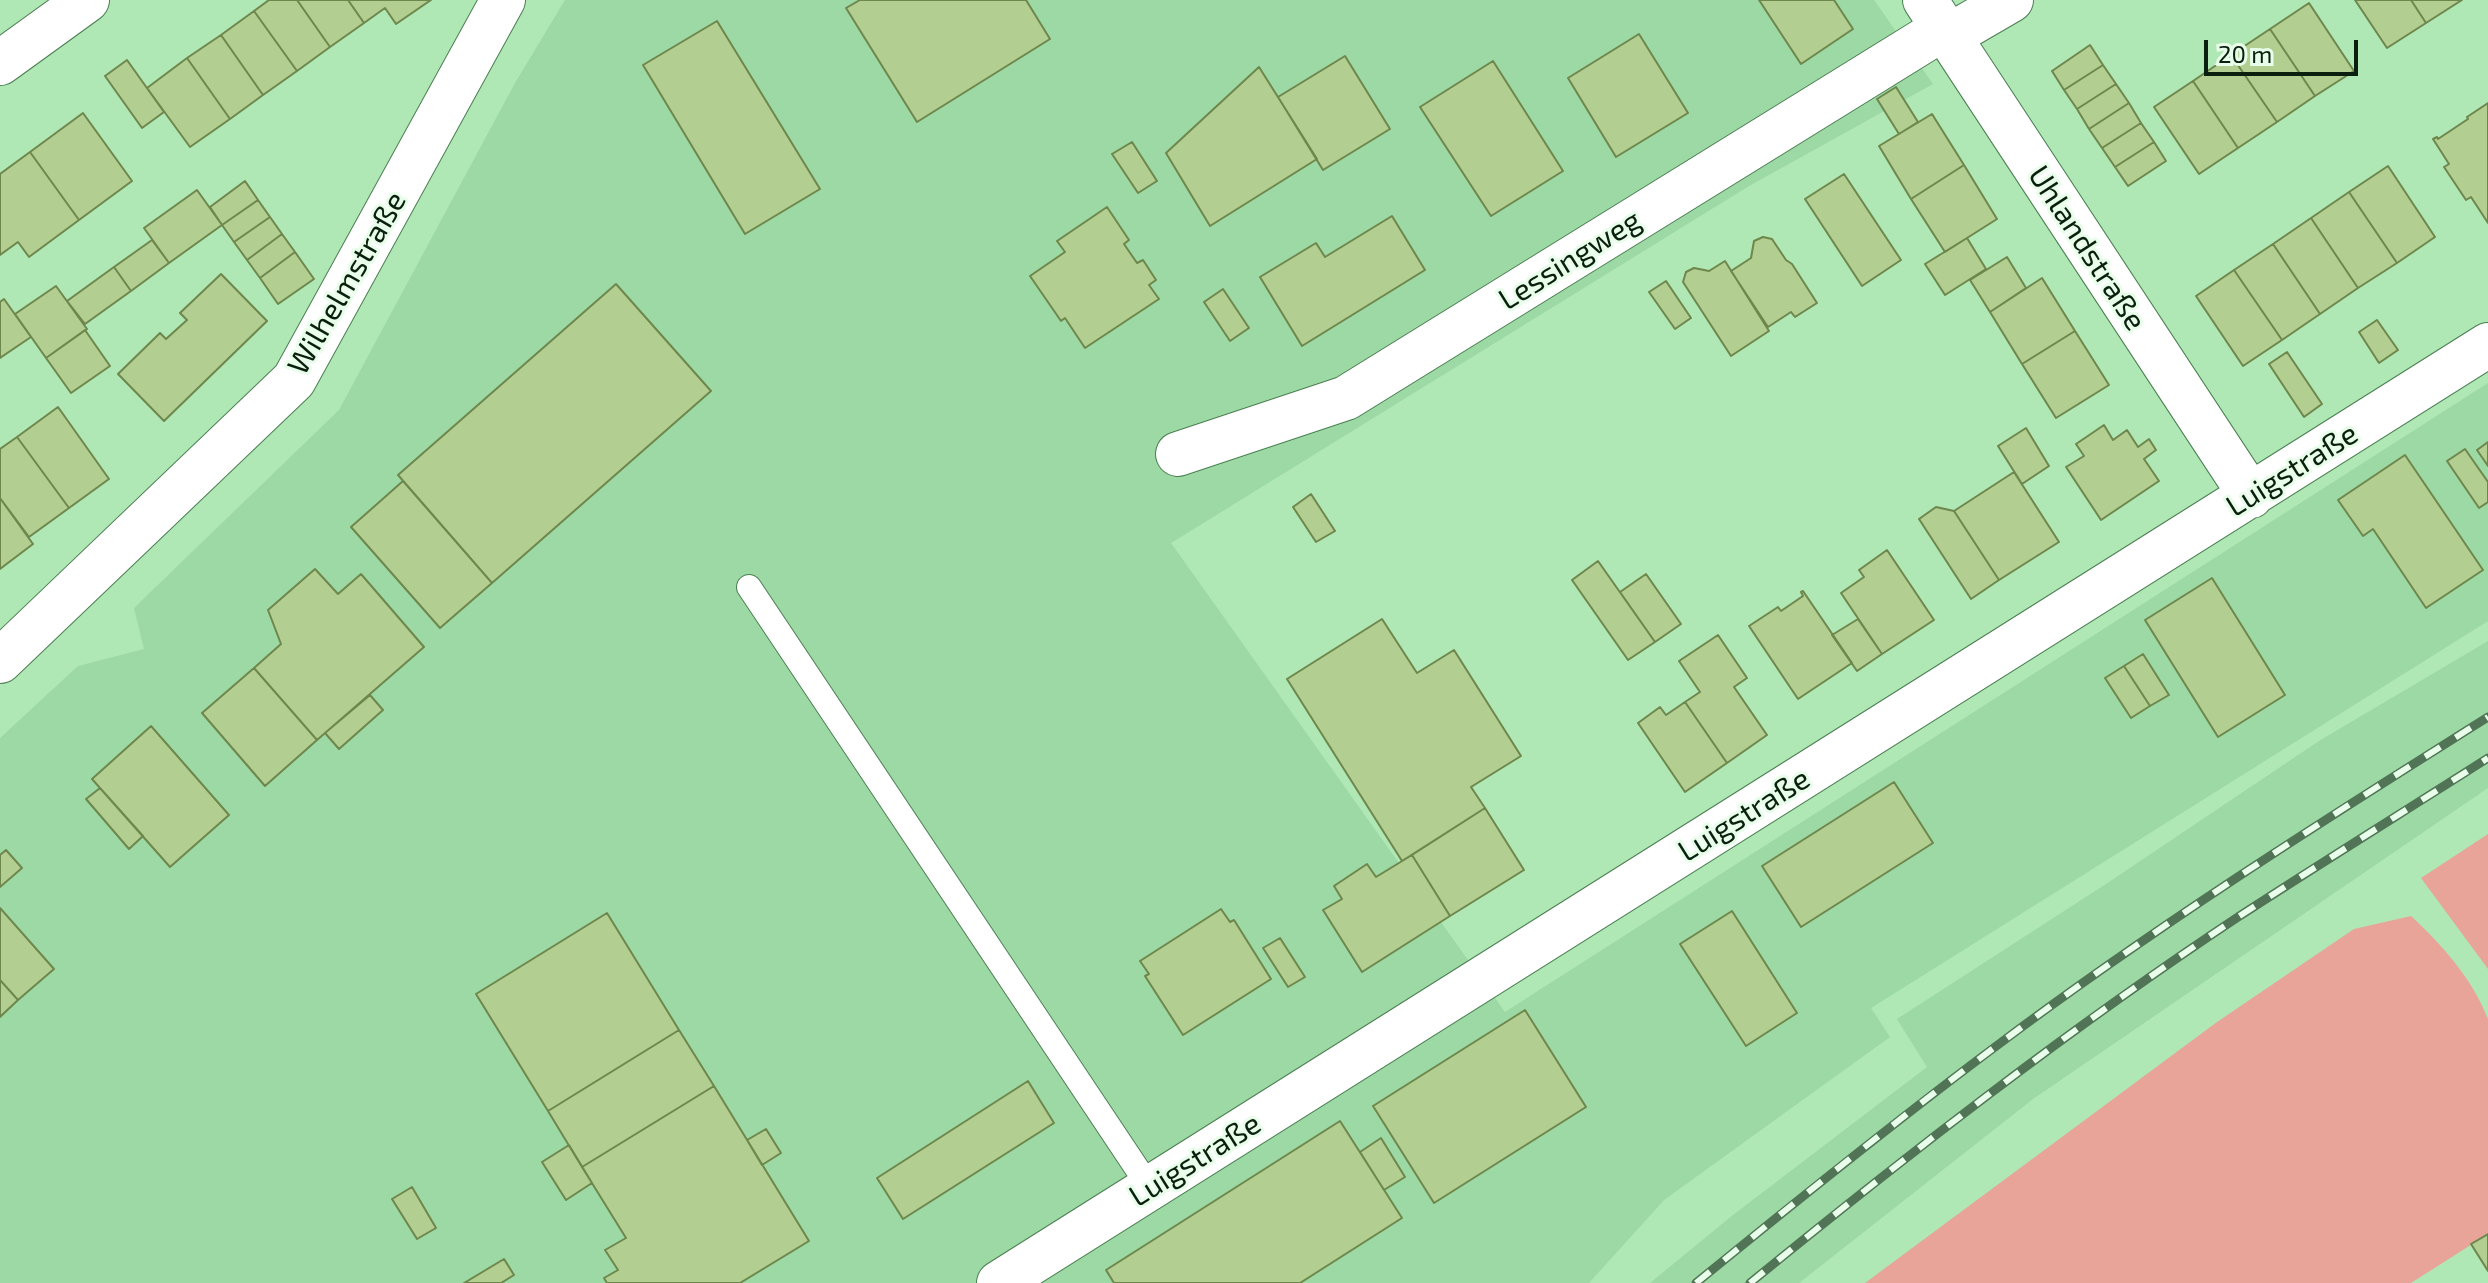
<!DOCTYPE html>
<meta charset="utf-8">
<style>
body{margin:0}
#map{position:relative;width:2488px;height:1283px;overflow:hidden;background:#afe7b5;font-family:"Exo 2",sans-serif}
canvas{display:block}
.scale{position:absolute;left:2204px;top:40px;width:154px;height:36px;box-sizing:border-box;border:4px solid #0a1f0e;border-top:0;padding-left:10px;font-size:24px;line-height:28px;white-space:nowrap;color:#0a1f0e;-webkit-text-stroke:6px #e8feea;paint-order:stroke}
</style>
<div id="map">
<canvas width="2488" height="1283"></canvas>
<div class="scale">20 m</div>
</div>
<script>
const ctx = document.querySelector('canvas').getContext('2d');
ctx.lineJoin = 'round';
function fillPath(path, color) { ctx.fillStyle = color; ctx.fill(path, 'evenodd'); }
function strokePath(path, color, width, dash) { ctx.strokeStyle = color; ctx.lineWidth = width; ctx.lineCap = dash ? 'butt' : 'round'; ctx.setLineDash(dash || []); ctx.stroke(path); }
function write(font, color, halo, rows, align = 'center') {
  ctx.font = font + ' "Exo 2",sans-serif'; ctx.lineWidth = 6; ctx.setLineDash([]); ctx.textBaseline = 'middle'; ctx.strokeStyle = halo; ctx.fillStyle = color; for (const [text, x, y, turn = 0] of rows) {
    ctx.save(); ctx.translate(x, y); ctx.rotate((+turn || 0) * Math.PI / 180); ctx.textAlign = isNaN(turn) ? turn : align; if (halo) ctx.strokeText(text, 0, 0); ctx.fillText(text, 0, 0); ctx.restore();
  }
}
const built = new Path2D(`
 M 565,0 L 1874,0 L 1933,84 L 1749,186 L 1171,543 L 1505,1012 L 2488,383 L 2488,621 L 1871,1008 L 1890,1037 L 1664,1200 L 1589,1283 L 0,1283 L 0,738 L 78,666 L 144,649 L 134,608 L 339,410 L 515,83 Z
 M 2488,641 L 2488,788 L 2033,1099 L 1799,1283 L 1650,1283 L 1733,1215 L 1927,1067 L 1897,1019 L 2106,884 L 2319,741 Z`);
const green = new Path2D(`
 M 2488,834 L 2488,969 L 2421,878 Z
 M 2411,916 C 2442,945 2472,978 2488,1019 L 2488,1234 L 2411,1283 L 1865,1283 L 2217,1022 L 2354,929 Z`);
const building = new Path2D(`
 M 269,0 L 297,0 L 330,47 L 297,71 L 254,11 Z
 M 297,0 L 348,0 L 364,23 L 330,47 Z
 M 348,0 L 431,0 L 396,24 L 385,8 L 364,23 Z
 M 860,0 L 1026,0 L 1050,39 L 917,122 L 846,8 Z
 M 1759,0 L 1834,0 L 1853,29 L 1801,64 Z
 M 2355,0 L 2411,0 L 2426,23 L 2387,48 Z
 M 2411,0 L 2462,0 L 2426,23 Z
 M 2309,3 L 2354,71 L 2315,96 L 2270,29 Z
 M 254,11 L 297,71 L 263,95 L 221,35 Z
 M 717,21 L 820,189 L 745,234 L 643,65 Z
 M 2270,29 L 2315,96 L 2277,122 L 2231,55 Z
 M 1639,34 L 1688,113 L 1616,157 L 1568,78 Z
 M 221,35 L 263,95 L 230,119 L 187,58 Z
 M 2090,45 L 2103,65 L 2064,90 L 2052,71 Z
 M 2231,55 L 2277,122 L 2238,148 L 2193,81 Z
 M 1345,56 L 1390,129 L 1323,170 L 1278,97 Z
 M 187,58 L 230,119 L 190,147 L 147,88 Z
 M 127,60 L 164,112 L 142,128 L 105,76 Z
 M 1493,61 L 1563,171 L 1491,216 L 1420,107 Z
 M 2103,65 L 2116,84 L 2077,109 L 2064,90 Z
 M 1259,67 L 1317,159 L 1210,226 L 1166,153 Z
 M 2193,81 L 2238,148 L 2199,174 L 2154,107 Z
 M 2116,84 L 2129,103 L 2089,129 L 2077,109 Z
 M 1896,87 L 1918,122 L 1899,134 L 1877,99 Z
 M 2129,103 L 2141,123 L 2102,148 L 2089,129 Z
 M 2488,103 L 2488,223 L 2471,197 L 2466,200 L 2444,167 L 2449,164 L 2433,139 L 2437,137 L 2438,139 L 2468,119 L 2467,117 Z
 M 83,113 L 132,181 L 79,220 L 30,152 Z
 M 1932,114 L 1964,165 L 1911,199 L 1879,146 Z
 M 2141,123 L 2154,142 L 2115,167 L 2102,148 Z
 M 1132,142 L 1157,181 L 1138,193 L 1112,154 Z
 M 2154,142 L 2166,161 L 2128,186 L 2115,167 Z
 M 30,152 L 79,220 L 29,257 L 18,242 L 0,255 L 0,174 Z
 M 1964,165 L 1997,219 L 1945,252 L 1911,199 Z
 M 2388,166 L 2435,237 L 2397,263 L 2349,192 Z
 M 1844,174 L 1901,260 L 1862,286 L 1805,199 Z
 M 245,181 L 258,200 L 222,225 L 210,207 Z
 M 197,190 L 222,225 L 169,263 L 144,228 Z
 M 2349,192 L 2397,263 L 2358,288 L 2311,218 Z
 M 258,200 L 270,217 L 234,242 L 222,225 Z
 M 1107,207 L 1129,240 L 1124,244 L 1137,263 L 1143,260 L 1156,280 L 1149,285 L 1159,299 L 1085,348 L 1065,318 L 1061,321 L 1030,276 L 1065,252 L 1057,241 Z
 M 1392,216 L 1425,270 L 1302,346 L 1260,277 L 1316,243 L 1325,257 Z
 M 270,217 L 282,234 L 247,260 L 234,242 Z
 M 2311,218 L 2358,288 L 2320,314 L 2273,244 Z
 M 282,234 L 295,252 L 260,278 L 247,260 Z
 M 1763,237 L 1772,239 L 1786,260 L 1792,264 L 1817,303 L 1795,317 L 1791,312 L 1768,327 L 1731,271 L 1751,258 L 1754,241 Z
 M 1967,238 L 1986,269 L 1945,295 L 1925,264 Z
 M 152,240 L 169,263 L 131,291 L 114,267 Z
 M 2273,244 L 2320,314 L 2282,340 L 2234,270 Z
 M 295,252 L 314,279 L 278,304 L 260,278 Z
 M 2007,257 L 2026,288 L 1990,312 L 1970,280 Z
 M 1725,261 L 1769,331 L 1731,356 L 1683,282 L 1686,272 L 1694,268 L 1709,271 Z
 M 114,267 L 131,291 L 85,324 L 67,301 Z
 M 2234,270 L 2282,340 L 2243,366 L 2196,296 Z
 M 221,274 L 267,321 L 164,421 L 118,374 L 160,333 L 166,339 L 187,320 L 180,313 Z
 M 2042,278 L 2075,331 L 2022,364 L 1990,312 Z
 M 1666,281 L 1691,318 L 1675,329 L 1649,292 Z
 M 616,284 L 711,391 L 492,583 L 398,475 Z
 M 56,286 L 87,329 L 46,358 L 15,314 Z
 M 1223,289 L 1249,328 L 1230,341 L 1204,302 Z
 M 4,299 L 31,337 L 0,358 L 0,302 Z
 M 2377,320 L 2398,350 L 2379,363 L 2359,332 Z
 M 85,330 L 110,366 L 71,393 L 46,358 Z
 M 2075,331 L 2109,385 L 2056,418 L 2022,364 Z
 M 2287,352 L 2322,404 L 2304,417 L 2269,364 Z
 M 58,407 L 109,479 L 69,508 L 17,437 Z
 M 2104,425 L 2113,440 L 2127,430 L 2138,447 L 2149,439 L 2156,450 L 2144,459 L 2159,481 L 2101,520 L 2066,467 L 2084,456 L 2076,444 Z
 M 2026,428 L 2049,466 L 2022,484 L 1998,446 Z
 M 17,437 L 69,508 L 29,537 L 0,498 L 0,449 Z
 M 2488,442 L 2488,466 L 2477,450 Z
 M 2465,449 L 2488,482 L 2488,502 L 2479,508 L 2447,461 Z
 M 2405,455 L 2483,570 L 2426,608 L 2373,529 L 2363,536 L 2338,500 Z
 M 2014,472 L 2059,542 L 1999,580 L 1954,511 Z
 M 403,481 L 492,583 L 440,628 L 351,527 Z
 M 1311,494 L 1335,531 L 1316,542 L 1293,507 Z
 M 0,498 L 33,544 L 0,569 Z
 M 1936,507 L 1954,511 L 1999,580 L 1971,599 L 1919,519 Z
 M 1887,550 L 1934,620 L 1882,654 L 1841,593 L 1864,577 L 1859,570 Z
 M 1598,561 L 1655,642 L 1628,660 L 1572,580 Z
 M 315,569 L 338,594 L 361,574 L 424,647 L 317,740 L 254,668 L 281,644 L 268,610 Z
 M 1646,574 L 1681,624 L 1655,642 L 1620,592 Z
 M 2212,578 L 2285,695 L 2218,737 L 2145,620 Z
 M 1803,591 L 1852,663 L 1798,699 L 1749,626 L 1778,607 L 1781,611 L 1803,596 L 1801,592 Z
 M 1382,619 L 1417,673 L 1454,650 L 1521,756 L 1471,787 L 1485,808 L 1402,861 L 1287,679 Z
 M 1858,619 L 1882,654 L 1857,671 L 1832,635 Z
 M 1718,635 L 1747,678 L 1734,687 L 1767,735 L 1727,763 L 1685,702 L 1700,692 L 1679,661 Z
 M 2143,654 L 2169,695 L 2150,706 L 2124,666 Z
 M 2124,666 L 2150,706 L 2131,718 L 2105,678 Z
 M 254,668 L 317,740 L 265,786 L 202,713 Z
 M 370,695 L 383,710 L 339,749 L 325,733 Z
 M 1685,702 L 1727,763 L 1685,792 L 1638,723 L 1660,707 L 1666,715 Z
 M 151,726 L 229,815 L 170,867 L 92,779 Z
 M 1894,782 L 1933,843 L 1801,927 L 1762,866 Z
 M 100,788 L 143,836 L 129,849 L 86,799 Z
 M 1485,808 L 1524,870 L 1450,916 L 1412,855 Z
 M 6,850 L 22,868 L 0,887 L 0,855 Z
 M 1412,855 L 1450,916 L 1362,972 L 1323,910 L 1342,899 L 1334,886 L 1367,864 L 1376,877 Z
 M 0,908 L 54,969 L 18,1000 L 0,980 Z
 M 1221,909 L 1230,922 L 1234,920 L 1271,979 L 1183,1035 L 1145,976 L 1149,974 L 1140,961 Z
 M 1732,911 L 1797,1013 L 1746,1046 L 1680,944 Z
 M 607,913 L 679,1030 L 548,1111 L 476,994 Z
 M 1280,938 L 1305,977 L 1288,987 L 1263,948 Z
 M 0,980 L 18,1000 L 0,1017 Z
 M 1525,1010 L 1586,1107 L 1434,1203 L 1373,1106 Z
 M 679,1030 L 714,1086 L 582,1167 L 548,1111 Z
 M 1028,1081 L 1054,1123 L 903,1219 L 877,1178 Z
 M 714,1086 L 809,1241 L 740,1283 L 607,1283 L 604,1278 L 618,1270 L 605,1250 L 626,1238 L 582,1167 Z
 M 1340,1121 L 1402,1218 L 1300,1283 L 1114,1283 L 1106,1270 Z
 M 766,1129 L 781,1153 L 762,1165 L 747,1140 Z
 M 1381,1138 L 1405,1177 L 1384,1190 L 1360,1152 Z
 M 569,1145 L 592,1183 L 566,1200 L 542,1162 Z
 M 412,1187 L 436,1228 L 417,1239 L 392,1199 Z
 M 2488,1234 L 2488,1271 L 2471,1244 Z
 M 504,1259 L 514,1275 L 501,1283 L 464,1283 Z`);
const lane = new Path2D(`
 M 749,587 L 1150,1188`);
const street = new Path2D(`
 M 1925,0 L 2251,496
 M 1949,36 L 2011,0
 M 0,63 L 87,0
 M 1178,454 L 1346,398 L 1944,28
 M 0,661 L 294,380 L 503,0
 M 999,1283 L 2488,345`);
const rail = new Path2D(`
 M 1696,1283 C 1794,1203 1893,1123 1995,1047 C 2153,928 2321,822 2488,717
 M 1750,1283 C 1907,1155 2069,1029 2238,917 C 2321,863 2405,811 2488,758`);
const streetNames = [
 ["Uhlandstraße",2087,248,57],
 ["Lessingweg",1570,260,-32],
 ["Wilhelmstraße",347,283,-60],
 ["Luigstraße",2292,470,-32],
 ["Luigstraße",1744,815,-32],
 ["Luigstraße",1195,1160,-32]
];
fillPath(built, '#9dd9a4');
fillPath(green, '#e9a49a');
fillPath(building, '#b2ce90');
strokePath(building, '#6e874c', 2);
strokePath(lane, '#4b7f52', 26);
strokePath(street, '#4b7f52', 46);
strokePath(lane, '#fff', 24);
strokePath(street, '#fff', 44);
strokePath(rail, '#507455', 9);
strokePath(rail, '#e8feea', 6, [18]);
write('30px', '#0a1f0e', '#e8feea', streetNames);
</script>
